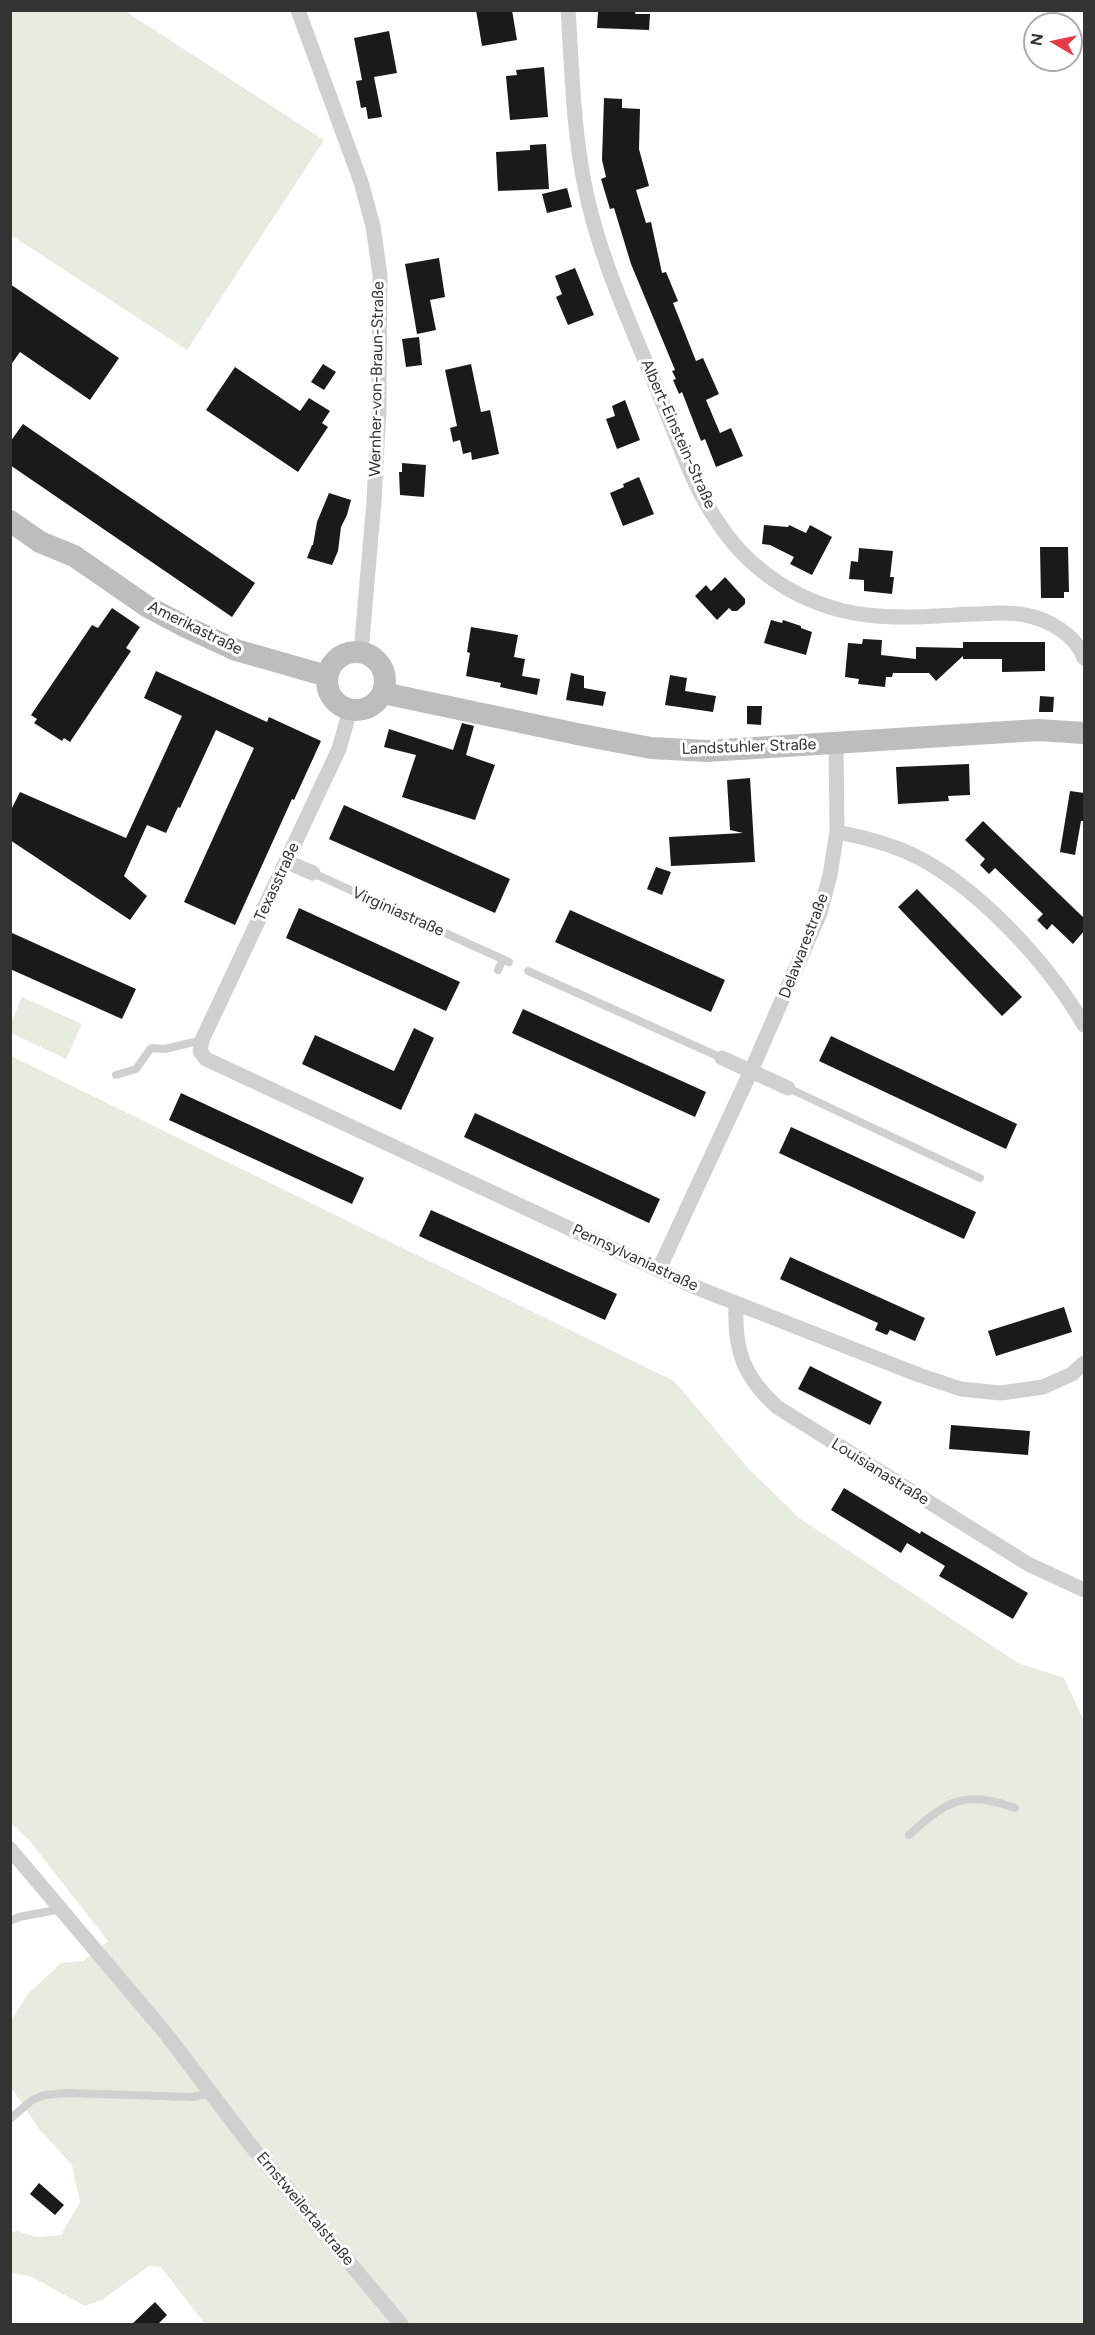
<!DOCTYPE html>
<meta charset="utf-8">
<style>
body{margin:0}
#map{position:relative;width:1095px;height:2335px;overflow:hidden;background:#fff;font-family:Figtree,sans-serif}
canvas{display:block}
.frame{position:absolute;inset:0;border:12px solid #333;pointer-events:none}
.north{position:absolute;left:1023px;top:12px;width:60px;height:60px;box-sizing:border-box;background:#fff;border:2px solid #adadad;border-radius:50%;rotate:279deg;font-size:16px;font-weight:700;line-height:24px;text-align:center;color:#333}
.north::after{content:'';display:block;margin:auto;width:21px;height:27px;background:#e63946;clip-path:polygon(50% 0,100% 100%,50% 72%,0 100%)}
</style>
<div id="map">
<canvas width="1095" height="2335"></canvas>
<div class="frame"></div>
<div class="north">N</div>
</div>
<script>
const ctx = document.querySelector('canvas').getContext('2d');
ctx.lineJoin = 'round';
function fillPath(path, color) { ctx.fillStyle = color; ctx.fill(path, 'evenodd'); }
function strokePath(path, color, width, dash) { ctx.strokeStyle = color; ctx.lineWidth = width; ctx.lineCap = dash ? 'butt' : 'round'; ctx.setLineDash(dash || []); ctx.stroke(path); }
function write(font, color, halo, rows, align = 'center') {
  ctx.font = font + ' Figtree,sans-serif'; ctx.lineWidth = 6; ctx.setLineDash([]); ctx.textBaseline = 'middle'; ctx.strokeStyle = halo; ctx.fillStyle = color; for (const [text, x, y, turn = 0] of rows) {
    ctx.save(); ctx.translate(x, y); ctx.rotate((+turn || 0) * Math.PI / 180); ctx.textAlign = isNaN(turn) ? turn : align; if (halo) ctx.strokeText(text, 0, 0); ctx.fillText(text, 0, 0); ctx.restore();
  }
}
const green = new Path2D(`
 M 10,11 L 125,11 L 324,140 L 187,350 L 11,235 Z
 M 22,997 L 82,1024 L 66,1059 L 11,1033 L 11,1023 Z
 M 11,1056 L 674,1381 L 748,1468 L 799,1518 L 1018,1663 L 1064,1678 L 1084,1721 L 1084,2324 L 205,2324 L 161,2267 L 149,2266 L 102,2300 L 85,2306 L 30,2276 L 11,2273 L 11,2232 L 17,2231 L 37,2237 L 61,2235 L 80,2202 L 72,2165 L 39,2129 L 11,2087 L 10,2022 L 28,1994 L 61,1963 L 83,1961 L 108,1941 L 29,1840 L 11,1823 Z`);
const building = new Path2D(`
 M 476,10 L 512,10 L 517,40 L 482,46 Z
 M 603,10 L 636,10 L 635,14 L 650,14 L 649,30 L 597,28 L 598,12 Z
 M 389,31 L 397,73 L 374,77 L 382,117 L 368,119 L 366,107 L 361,108 L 356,81 L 362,80 L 354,38 Z
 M 544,67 L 548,117 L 510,120 L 506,76 L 517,75 L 516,70 Z
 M 604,98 L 622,99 L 622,108 L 640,109 L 639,149 L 649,186 L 636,190 L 646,223 L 651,222 L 662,273 L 666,272 L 678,301 L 673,303 L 696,361 L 703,358 L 719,394 L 706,400 L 720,433 L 731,428 L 743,456 L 716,467 L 705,439 L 701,441 L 682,392 L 679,394 L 673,380 L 676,379 L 672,371 L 675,370 L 631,264 L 614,208 L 610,209 L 601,179 L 606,177 L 602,160 Z
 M 546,144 L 549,189 L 498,191 L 496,152 L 530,150 L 530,145 Z
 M 567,188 L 572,207 L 547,213 L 542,194 Z
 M 439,258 L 445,297 L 430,300 L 436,330 L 417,334 L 405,264 Z
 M 575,268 L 594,315 L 568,325 L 556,297 L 562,294 L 555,276 Z
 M 10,284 L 119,358 L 90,400 L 20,352 L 10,366 Z
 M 419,337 L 422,365 L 406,367 L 402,339 Z
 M 323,364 L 336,372 L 324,390 L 311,382 Z
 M 471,364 L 481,412 L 490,410 L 499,454 L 472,460 L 471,452 L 463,454 L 460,440 L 453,442 L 450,428 L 457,426 L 445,370 Z
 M 235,367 L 300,411 L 309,398 L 330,411 L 322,423 L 328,427 L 298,472 L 206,410 Z
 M 625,400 L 640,440 L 617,449 L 606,419 L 615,416 L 612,406 Z
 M 23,424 L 255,583 L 232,617 L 10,465 L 10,442 Z
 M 402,463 L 426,465 L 424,497 L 400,495 L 399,472 L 402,472 Z
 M 639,477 L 654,514 L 623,526 L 610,493 L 624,487 L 623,484 Z
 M 329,493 L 351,500 L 347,515 L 341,527 L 338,551 L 332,565 L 307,558 L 312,545 L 313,545 L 317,522 Z
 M 764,525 L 788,527 L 789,525 L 806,533 L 810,525 L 832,537 L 812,575 L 790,564 L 794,557 L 770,545 L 762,544 Z
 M 1040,547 L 1068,547 L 1069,592 L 1064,592 L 1064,598 L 1041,598 Z
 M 859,548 L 893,551 L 890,577 L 894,577 L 892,594 L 864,591 L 864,580 L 849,579 L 851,561 L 858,562 Z
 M 725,577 L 745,599 L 745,604 L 737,611 L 732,611 L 729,608 L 717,620 L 695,596 L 706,585 L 711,591 Z
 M 112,608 L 140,627 L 126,648 L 131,651 L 70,742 L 64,738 L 62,741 L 34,723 L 37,719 L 31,715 L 92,625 L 98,628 Z
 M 771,620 L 782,623 L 783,620 L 801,626 L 801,628 L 812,632 L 806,655 L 764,643 Z
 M 471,627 L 518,635 L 514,657 L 525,659 L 522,676 L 540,679 L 537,695 L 500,687 L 501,683 L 466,676 L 470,653 L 467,652 Z
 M 863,639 L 882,640 L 881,655 L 916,659 L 916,647 L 963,648 L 963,642 L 1045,642 L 1045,671 L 1002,672 L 1002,659 L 963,659 L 963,656 L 936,681 L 929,673 L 893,673 L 892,677 L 886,677 L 885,687 L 858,684 L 859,679 L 845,677 L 848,643 L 862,644 Z
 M 156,671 L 267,722 L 269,717 L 321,741 L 294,800 L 292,799 L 235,925 L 184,902 L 254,748 L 216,730 L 180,808 L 178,807 L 166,833 L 147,825 L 124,876 L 147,896 L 130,920 L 10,840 L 10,812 L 20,792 L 126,838 L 182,716 L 144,698 Z
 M 571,673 L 584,676 L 584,688 L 606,692 L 603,706 L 566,700 Z
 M 670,675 L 687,678 L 685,691 L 716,696 L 713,712 L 665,705 Z
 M 1040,696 L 1054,697 L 1053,712 L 1039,712 Z
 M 747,706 L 762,706 L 761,725 L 747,724 Z
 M 462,723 L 474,726 L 466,755 L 495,765 L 475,820 L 402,797 L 416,755 L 384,747 L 389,729 L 453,750 Z
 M 969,764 L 970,795 L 948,796 L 949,801 L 898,804 L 896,767 Z
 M 750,778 L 755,862 L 671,866 L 669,837 L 743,833 L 730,830 L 727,780 Z
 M 1070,791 L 1084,793 L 1084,821 L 1081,821 L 1075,855 L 1060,852 Z
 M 344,805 L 510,879 L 495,913 L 329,839 Z
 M 983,821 L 1084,918 L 1084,931 L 1073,944 L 1052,924 L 1047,930 L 1037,920 L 1043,914 L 995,868 L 989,874 L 980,865 L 985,859 L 965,840 Z
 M 656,867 L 671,872 L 662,895 L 647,889 Z
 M 917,889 L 1022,997 L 1002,1016 L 898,907 Z
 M 299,908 L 460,982 L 446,1011 L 286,938 Z
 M 570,910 L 725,980 L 711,1012 L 555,942 Z
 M 10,932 L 136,989 L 122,1019 L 10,969 Z
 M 523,1009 L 706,1092 L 695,1117 L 512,1033 Z
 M 414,1028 L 434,1038 L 401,1110 L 302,1064 L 315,1035 L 394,1071 Z
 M 831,1036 L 1017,1124 L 1006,1149 L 819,1061 Z
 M 181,1093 L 364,1178 L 352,1204 L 169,1120 Z
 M 475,1113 L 660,1199 L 649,1223 L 464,1137 Z
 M 791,1127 L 976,1212 L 964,1239 L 779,1153 Z
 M 431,1210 L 617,1294 L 605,1320 L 419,1236 Z
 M 790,1257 L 925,1318 L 915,1341 L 890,1330 L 887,1335 L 875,1330 L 878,1323 L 780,1279 Z
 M 1064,1307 L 1072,1332 L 996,1356 L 988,1331 Z
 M 810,1366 L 882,1402 L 870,1425 L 798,1389 Z
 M 951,1425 L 1030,1431 L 1028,1455 L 949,1449 Z
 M 844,1488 L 920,1534 L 921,1531 L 1028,1593 L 1013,1619 L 939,1576 L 945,1566 L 907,1543 L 901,1553 L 831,1510 Z
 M 39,2183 L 64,2205 L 55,2215 L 30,2194 Z
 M 155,2302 L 167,2315 L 157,2325 L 131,2325 Z`);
const lane = new Path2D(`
 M 313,873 L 509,962
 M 498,970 L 503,959
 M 528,971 L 722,1058
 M 116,1075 L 136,1069 L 151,1048 L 165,1049 L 202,1040
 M 788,1088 L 980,1178
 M 909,1835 C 946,1801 965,1789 1015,1808
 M 10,1921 L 19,1917 L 61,1909
 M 10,2119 L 32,2100 L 45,2095 L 67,2093 L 192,2097 L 211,2093`);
const street = new Path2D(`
 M 298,10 L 361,182 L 373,226 L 380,275 L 379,407 L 374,501 L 361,652
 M 568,10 C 572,68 573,126 584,182 C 598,257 633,329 661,399 C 678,440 692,485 717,521 C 730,541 747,560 766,574 C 794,596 831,611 867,615 C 902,619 937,616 972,614 C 989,614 1008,611 1025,615 C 1048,619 1076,635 1084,658
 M 350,710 L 339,749 L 202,1040 L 200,1051 L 206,1059 L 695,1287 L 919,1375 L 961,1389 L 1001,1393 L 1043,1387 L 1072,1374 L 1084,1363
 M 837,832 C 863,837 887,843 911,854 C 977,885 1048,963 1084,1025
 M 287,862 L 313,873
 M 722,1058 L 788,1088
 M 659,1269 L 751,1071 L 820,913 L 830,875 L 837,832 L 836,743
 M 736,1304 C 734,1350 743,1376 777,1407 L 1028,1564 L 1084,1590
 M 10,1849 L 167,2035 L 248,2142 L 401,2324`);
const secondary = new Path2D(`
 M 10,521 L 40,542 L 74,556 L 148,607 L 186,627 L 236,650 L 327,676
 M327 681a29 29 0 1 1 58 0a29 29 0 1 1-58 0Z
 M 383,693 L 582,735 L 651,748 L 707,751 L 1038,730 L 1084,733`);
const streetNames = [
 ["Wernher-von-Braun-Straße",377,379,-89],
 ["Albert-Einstein-Straße",678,434,66],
 ["Amerikastraße",195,628,26],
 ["Landstuhler Straße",749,747,-2],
 ["Texasstraße",277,882,-65],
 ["Virginiastraße",398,912,24],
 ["Delawarestraße",804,946,-69],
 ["Pennsylvaniastraße",635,1258,25],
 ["Louisianastraße",880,1472,32],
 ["Ernstweilertalstraße",305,2209,50]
];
fillPath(green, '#e6ecdf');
fillPath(building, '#1a1a1a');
strokePath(lane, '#d0d0d0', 8);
strokePath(street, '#d0d0d0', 15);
strokePath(secondary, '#bdbdbd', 22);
write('16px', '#333', '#fff', streetNames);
</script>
